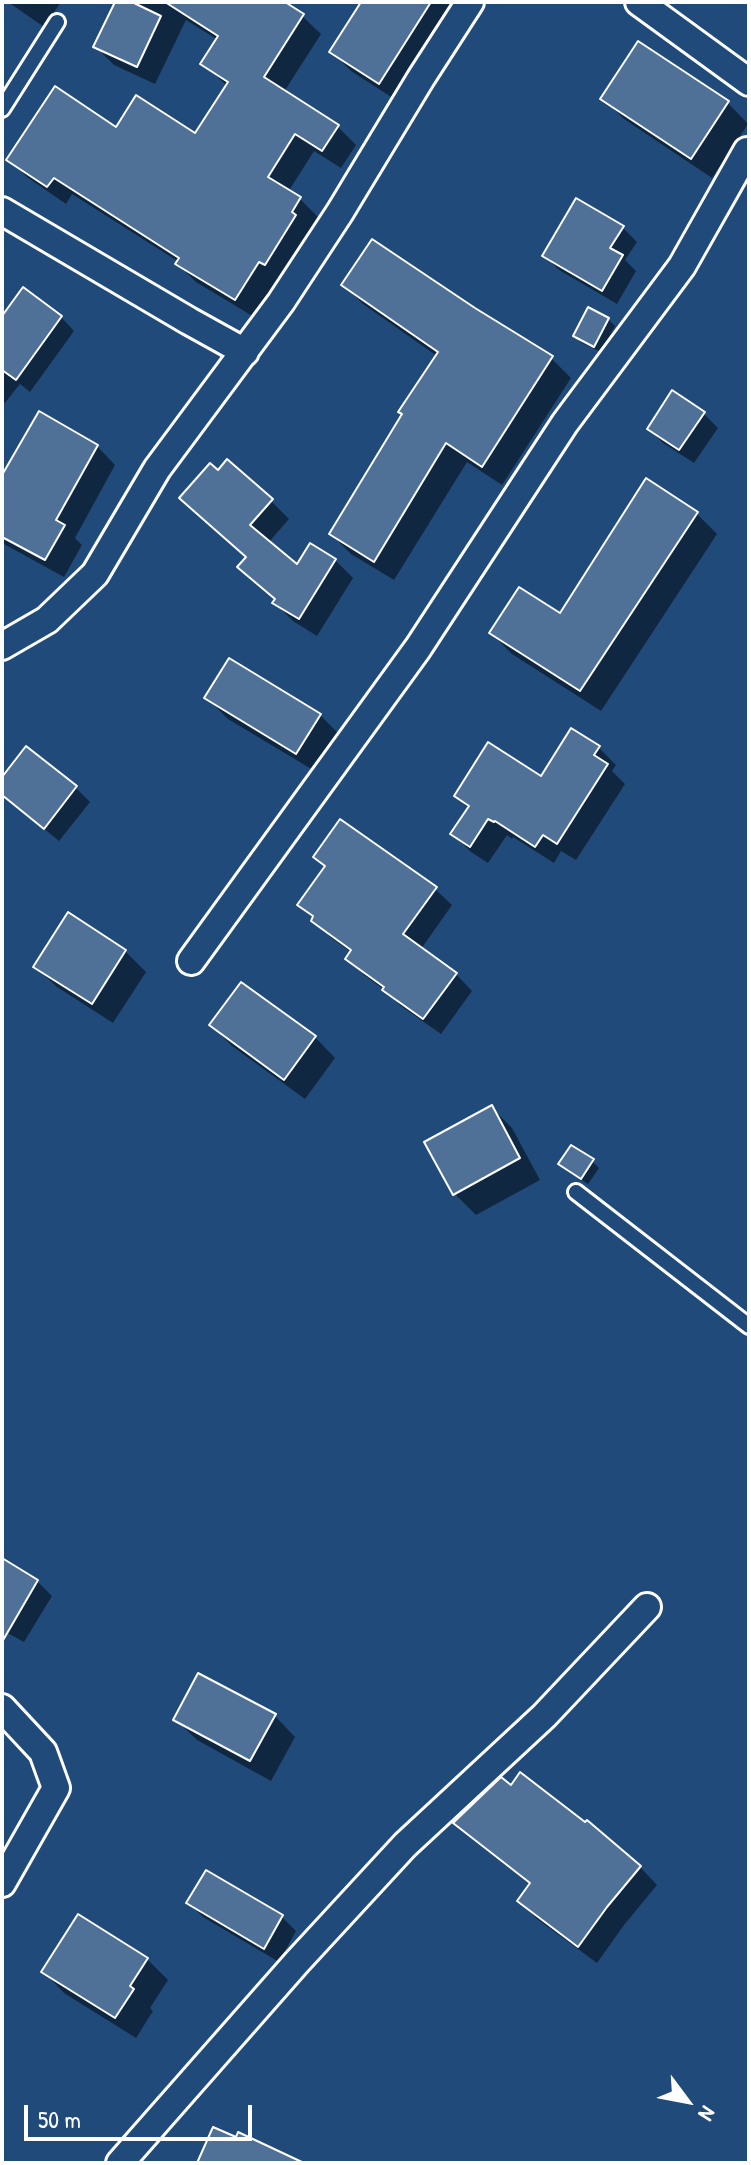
<!DOCTYPE html>
<style>
body{margin:0}
#map{position:relative;width:751px;height:2165px;overflow:hidden;background:#1f4a7a;font-family:"Patrick Hand",sans-serif}
canvas{display:block}
.frame{position:absolute;inset:0;border:4px solid #fff;pointer-events:none}
.north{position:absolute;left:647px;top:2061px;width:80px;height:80px;-webkit-text-stroke:6px #1f4a7a;paint-order:stroke;rotate:122deg;font-size:22px;font-weight:700;line-height:32px;text-align:center;color:#fff}
.north::after{content:'';display:block;margin:auto;width:28px;height:36px;background:#fff;clip-path:polygon(50% 0,100% 100%,50% 72%,0 100%)}
.scale{position:absolute;left:24px;top:2105px;width:228px;height:36px;box-sizing:border-box;border:4px solid #fff;border-top:0;padding-left:10px;font-size:24px;line-height:28px;white-space:nowrap;color:#fff;-webkit-text-stroke:6px #1f4a7a;paint-order:stroke}
</style>
<div id="map">
<canvas width="751" height="2165"></canvas>
<div class="frame"></div>
<div class="north">N</div>
<div class="scale">50 m</div>
</div>
<script>
const ctx = document.querySelector('canvas').getContext('2d');
ctx.lineJoin = 'round';
function fillPath(path, color) { ctx.fillStyle = color; ctx.fill(path, 'evenodd'); }
function strokePath(path, color, width, dash) { ctx.strokeStyle = color; ctx.lineWidth = width; ctx.lineCap = dash ? 'butt' : 'round'; ctx.setLineDash(dash || []); ctx.stroke(path); }
const shadow = new Path2D(`
 M 8,2 L 61,2 L 44,27 Z
 M 117,2 L 281,2 L 302,16 L 321,34 L 284,92 L 338,127 L 356,145 L 341,168 L 314,151 L 288,192 L 300,199 L 318,217 L 309,231 L 313,235 L 283,282 L 278,278 L 254,317 L 196,282 L 178,264 L 179,262 L 72,194 L 66,204 L 27,177 L 8,159 L 117,129 L 196,136 L 227,86 L 203,63 L 218,40 L 186,20 L 155,84 L 114,65 L 95,46 Z
 M 363,2 L 482,2 L 399,102 L 351,71 L 332,52 Z
 M 603,98 L 728,103 L 748,124 L 712,178 L 624,119 Z
 M 622,227 L 637,242 L 625,260 L 636,271 L 617,304 L 559,270 L 545,256 Z
 M 344,285 L 551,358 L 571,378 L 502,485 L 467,462 L 394,580 L 351,554 L 331,534 L 404,415 L 437,356 L 363,304 Z
 M 61,317 L 74,331 L 30,392 L 20,384 L 4,404 L 2,402 L 2,320 Z
 M 608,319 L 615,326 L 601,352 L 582,343 L 575,336 Z
 M 703,413 L 718,428 L 694,463 L 663,443 L 649,429 Z
 M 97,446 L 115,465 L 75,538 L 82,545 L 64,577 L 2,543 L 2,478 Z
 M 218,473 L 271,501 L 289,519 L 268,543 L 298,567 L 311,545 L 335,560 L 353,578 L 317,636 L 293,621 L 275,603 L 276,601 L 240,567 L 247,558 L 200,516 Z
 M 696,513 L 717,534 L 601,711 L 512,654 L 491,633 L 560,616 Z
 M 207,698 L 320,715 L 341,736 L 318,773 L 228,719 Z
 M 599,748 L 616,765 L 612,771 L 625,784 L 576,860 L 561,851 L 554,863 L 513,837 L 512,839 L 507,835 L 488,863 L 471,852 L 453,834 L 469,809 L 456,796 L 541,778 Z
 M 27,749 L 76,788 L 90,802 L 59,841 L 2,794 L 2,780 Z
 M 435,889 L 452,905 L 421,949 L 456,974 L 472,991 L 441,1034 L 401,1006 L 387,992 L 364,975 L 348,958 L 352,953 L 330,937 L 300,904 Z
 M 125,951 L 146,972 L 113,1023 L 57,987 L 36,967 Z
 M 211,1025 L 315,1037 L 335,1058 L 305,1099 L 232,1046 Z
 M 491,1107 L 512,1128 L 540,1180 L 476,1215 L 455,1194 L 427,1142 Z
 M 592,1161 L 599,1168 L 588,1184 L 568,1171 L 561,1164 Z
 M 2,1560 L 37,1581 L 52,1596 L 24,1642 L 2,1630 Z
 M 275,1716 L 295,1737 L 271,1781 L 197,1740 L 176,1720 Z
 M 456,1823 L 640,1867 L 657,1885 L 624,1925 L 597,1963 L 537,1919 L 520,1901 L 531,1885 L 473,1840 Z
 M 207,1872 L 282,1917 L 296,1931 L 279,1962 L 203,1917 L 189,1903 Z
 M 147,1959 L 168,1980 L 150,2008 L 153,2011 L 136,2038 L 64,1993 L 44,1972 Z`);
const building = new Path2D(`
 M 115,2 L 132,2 L 161,16 L 137,67 L 93,47 Z
 M 165,2 L 285,2 L 304,14 L 264,77 L 339,125 L 322,151 L 295,134 L 268,177 L 301,197 L 292,212 L 296,215 L 265,265 L 259,262 L 235,300 L 175,264 L 179,258 L 54,178 L 47,187 L 6,160 L 55,86 L 116,127 L 136,95 L 195,133 L 228,82 L 200,64 L 218,36 Z
 M 361,2 L 431,2 L 379,84 L 329,52 Z
 M 638,41 L 729,101 L 691,159 L 600,99 Z
 M 576,198 L 624,226 L 610,248 L 623,255 L 602,291 L 542,256 Z
 M 372,239 L 475,308 L 553,356 L 482,467 L 446,443 L 374,562 L 329,534 L 402,414 L 398,412 L 438,352 L 341,285 Z
 M 23,287 L 62,316 L 16,380 L 2,370 L 2,316 Z
 M 588,307 L 609,318 L 594,347 L 573,336 Z
 M 672,390 L 705,412 L 679,450 L 647,429 Z
 M 39,411 L 98,445 L 56,520 L 65,525 L 45,560 L 2,537 L 2,475 Z
 M 227,459 L 273,499 L 250,525 L 297,564 L 310,543 L 336,559 L 299,619 L 272,603 L 275,599 L 237,567 L 246,557 L 179,498 L 210,463 L 218,470 Z
 M 646,478 L 698,512 L 580,691 L 489,633 L 519,587 L 560,613 Z
 M 229,658 L 321,714 L 296,754 L 204,698 Z
 M 571,728 L 600,746 L 594,755 L 608,764 L 557,844 L 543,835 L 535,847 L 495,821 L 494,822 L 488,819 L 470,847 L 450,834 L 469,806 L 454,796 L 488,742 L 541,776 Z
 M 26,746 L 77,786 L 44,829 L 2,795 L 2,777 Z
 M 340,819 L 437,887 L 403,934 L 457,973 L 423,1019 L 382,990 L 384,987 L 345,959 L 351,950 L 311,921 L 313,916 L 297,905 L 325,866 L 313,857 Z
 M 68,912 L 126,950 L 92,1004 L 33,967 Z
 M 241,982 L 316,1036 L 284,1080 L 209,1025 Z
 M 492,1105 L 520,1158 L 453,1195 L 424,1142 Z
 M 571,1145 L 594,1159 L 581,1179 L 558,1164 Z
 M 2,1558 L 38,1580 L 2,1642 Z
 M 198,1673 L 276,1714 L 250,1761 L 173,1720 Z
 M 520,1772 L 585,1822 L 587,1820 L 641,1866 L 607,1907 L 578,1947 L 517,1901 L 530,1883 L 453,1823 L 501,1777 L 511,1785 Z
 M 206,1870 L 283,1915 L 264,1949 L 186,1903 Z
 M 78,1914 L 148,1958 L 130,1986 L 134,1989 L 115,2018 L 41,1972 Z
 M 213,2127 L 236,2137 L 238,2132 L 304,2163 L 197,2163 Z`);
const service = new Path2D(`
 M 2,109 L 57,22
 M 576,1192 L 749,1326`);
const minor = new Path2D(`
 M 639,2 L 749,82
 M 2,211 L 189,321 L 245,352
 M 2,646 L 47,620 L 95,574 L 157,469 L 281,302 L 340,212 L 421,78 L 470,2
 M 191,961 L 418,648 L 565,423 L 682,266 L 747,151 L 749,152
 M 2,1708 L 43,1752 L 56,1788 L 2,1883
 M 120,2163 L 297,1962 L 405,1845 L 544,1716 L 647,1607`);
fillPath(shadow, '#0007');
fillPath(building, '#507197');
strokePath(building, '#fff', 2);
strokePath(service, '#fff', 20);
strokePath(minor, '#fff', 32);
strokePath(service, '#1f4a7a', 14);
strokePath(minor, '#1f4a7a', 26);
</script>
